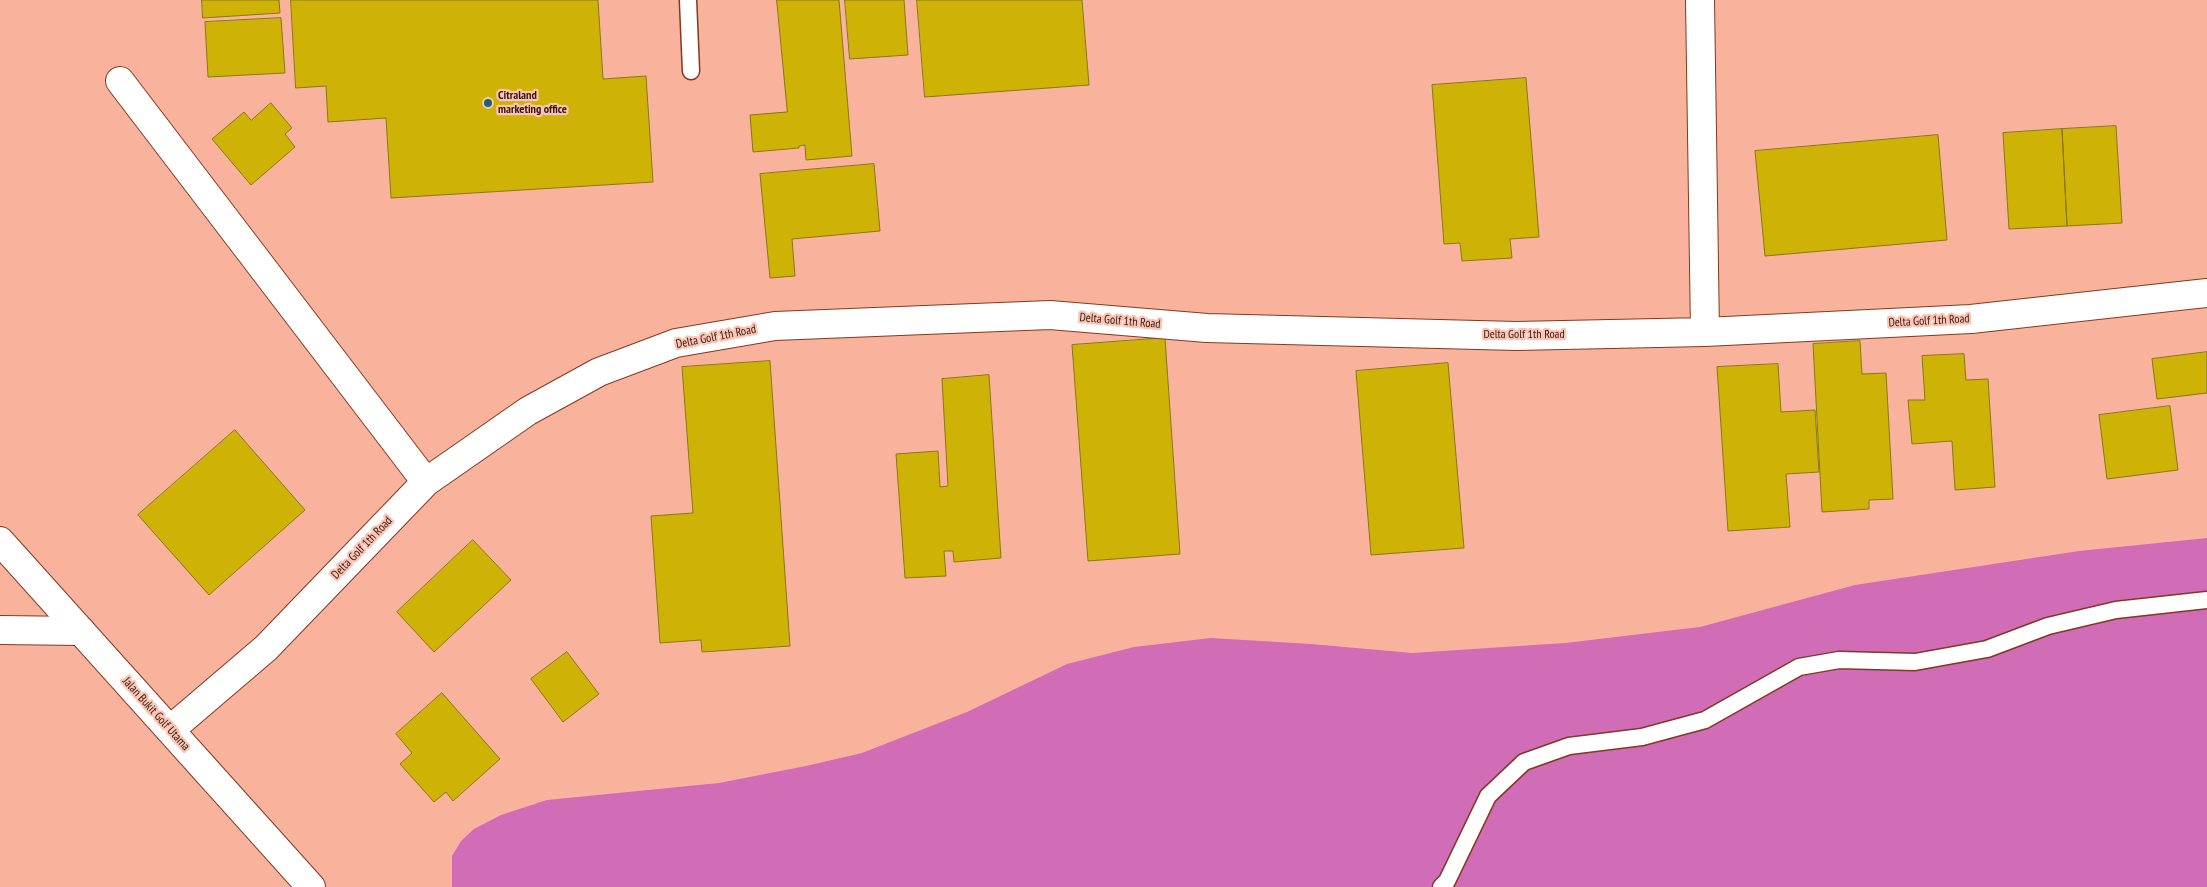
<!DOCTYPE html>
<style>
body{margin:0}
canvas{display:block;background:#f9b39d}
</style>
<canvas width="2207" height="887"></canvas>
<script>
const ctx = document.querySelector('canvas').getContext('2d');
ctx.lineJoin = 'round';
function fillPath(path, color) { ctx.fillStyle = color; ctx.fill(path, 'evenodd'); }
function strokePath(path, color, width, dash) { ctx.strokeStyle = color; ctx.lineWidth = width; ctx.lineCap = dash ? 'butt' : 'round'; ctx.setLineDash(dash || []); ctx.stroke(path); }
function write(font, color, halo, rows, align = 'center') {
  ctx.font = font + ' "PT Sans Narrow",sans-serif'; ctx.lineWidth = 4.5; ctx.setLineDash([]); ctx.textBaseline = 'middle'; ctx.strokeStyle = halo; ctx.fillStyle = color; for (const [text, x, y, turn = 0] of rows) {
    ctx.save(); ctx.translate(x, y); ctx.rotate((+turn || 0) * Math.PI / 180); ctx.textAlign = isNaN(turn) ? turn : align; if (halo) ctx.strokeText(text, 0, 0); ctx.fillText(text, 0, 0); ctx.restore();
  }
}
const green = new Path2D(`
 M 2207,538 L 2207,887 L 452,887 L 452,856 L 461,841 L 474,829 L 501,815 L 547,800 L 719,783 L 806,766 L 862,753 L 967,712 L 1067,664 L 1134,647 L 1211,638 L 1311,644 L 1412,653 L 1565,643 L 1700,627 L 1855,585 L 2079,551 Z`);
const building = new Path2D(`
 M 202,0 L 279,0 L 280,13 L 203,18 Z
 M 291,0 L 598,0 L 603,79 L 646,76 L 653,182 L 391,198 L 386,118 L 328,122 L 326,86 L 296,88 Z
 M 777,0 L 839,0 L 852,156 L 806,160 L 805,145 L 799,146 L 799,148 L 753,152 L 750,115 L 787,112 Z
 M 845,0 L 904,0 L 908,55 L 850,59 Z
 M 917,0 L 1082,0 L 1089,85 L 925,97 Z
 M 281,18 L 285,73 L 208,77 L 205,22 Z
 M 1526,78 L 1539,237 L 1510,239 L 1512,258 L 1462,261 L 1460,243 L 1444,244 L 1432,85 Z
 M 271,103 L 292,128 L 285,134 L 295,147 L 251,185 L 212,139 L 244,112 L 251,120 Z
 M 2116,126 L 2122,223 L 2067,226 L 2062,129 Z
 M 2062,129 L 2067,226 L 2009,229 L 2003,133 Z
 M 1938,135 L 1947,240 L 1765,256 L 1755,151 Z
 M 874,164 L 880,231 L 792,239 L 795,276 L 770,278 L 760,174 Z
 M 1165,338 L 1180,554 L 1088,561 L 1072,345 Z
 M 1860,341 L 1862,374 L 1886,373 L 1893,499 L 1869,500 L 1869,509 L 1822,512 L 1813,344 Z
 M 2207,352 L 2207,393 L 2157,399 L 2152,359 Z
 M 1964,354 L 1966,380 L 1988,379 L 1995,487 L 1955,490 L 1952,441 L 1912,444 L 1908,400 L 1925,400 L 1922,356 Z
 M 770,361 L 790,646 L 702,652 L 701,640 L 660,643 L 651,516 L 693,513 L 682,367 Z
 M 1448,363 L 1464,548 L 1371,555 L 1356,371 Z
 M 1778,364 L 1781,412 L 1815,410 L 1819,472 L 1786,474 L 1790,527 L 1728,531 L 1717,367 Z
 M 989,375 L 1001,558 L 954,562 L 953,551 L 944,551 L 946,576 L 905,578 L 896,454 L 938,451 L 940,487 L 948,486 L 942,379 Z
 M 2170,406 L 2178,470 L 2107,479 L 2099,415 Z
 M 235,430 L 305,510 L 209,595 L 138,515 Z
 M 473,540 L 511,580 L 434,652 L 397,612 Z
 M 567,652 L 599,694 L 563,722 L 531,679 Z
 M 442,693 L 500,759 L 453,801 L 446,792 L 434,802 L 400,764 L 412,753 L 396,734 Z`);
const service = new Path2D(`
 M 688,0 L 691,71
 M 1441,887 L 1447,881 L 1488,796 L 1524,762 L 1569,746 L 1642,737 L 1705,720 L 1799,667 L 1839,660 L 1915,662 L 1987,649 L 2048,626 L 2116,610 L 2207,600`);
const minor = new Path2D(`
 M 1700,0 L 1705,332
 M 120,81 L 426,482
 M 0,630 L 81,631
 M 170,730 L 266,648 L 426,482 L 528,411 L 599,372 L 676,343 L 775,326 L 1050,315 L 1207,328 L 1516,336 L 1705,332 L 1971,319 L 2207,293`);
const tertiary = new Path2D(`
 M 0,541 L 311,887`);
const markers = [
 [488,103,5,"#1f6475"]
];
const poiNames = [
 ["Citraland",498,96],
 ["marketing office",498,110]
];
const streetNames = [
 ["Delta Golf 1th Road",1120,321,5],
 ["Delta Golf 1th Road",1929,321,-3],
 ["Delta Golf 1th Road",1524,335],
 ["Delta Golf 1th Road",716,337,-11],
 ["Delta Golf 1th Road",362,548,-46],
 ["Jalan Bukit Golf Utama",156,714,48]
];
fillPath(green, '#d06db6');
fillPath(building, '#ceb206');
strokePath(building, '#897717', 1);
strokePath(service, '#843821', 19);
strokePath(minor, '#843821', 30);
strokePath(tertiary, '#843821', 30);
strokePath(service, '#fff', 16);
strokePath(minor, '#fff', 28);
strokePath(tertiary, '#fff', 28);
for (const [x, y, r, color] of markers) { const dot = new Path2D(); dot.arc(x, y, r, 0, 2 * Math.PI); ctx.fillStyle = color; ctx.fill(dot); strokePath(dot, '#fbc5b5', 2); }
write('bold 12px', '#37170d', '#fbc5b5', poiNames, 'left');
write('12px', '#37170d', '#fbc5b5', streetNames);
</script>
